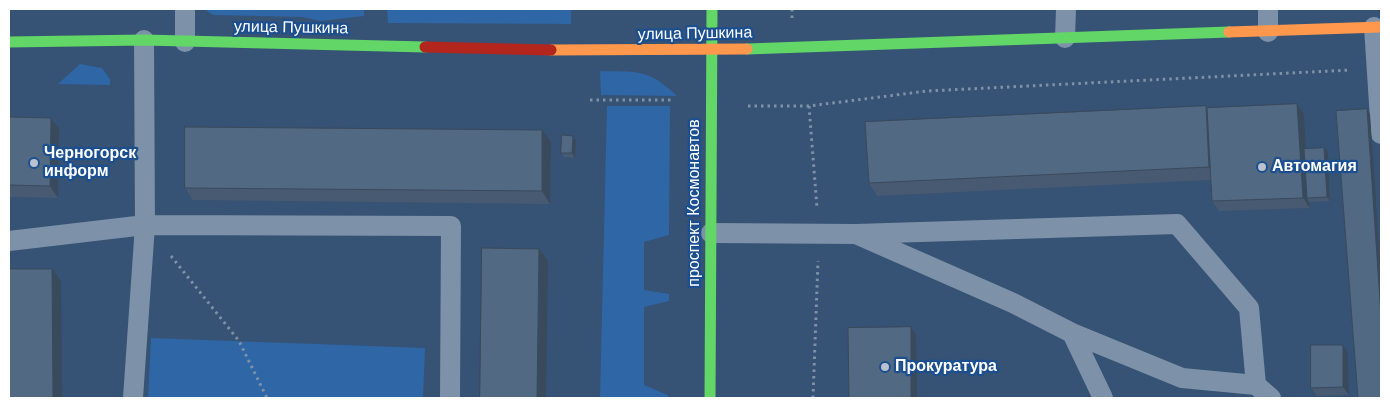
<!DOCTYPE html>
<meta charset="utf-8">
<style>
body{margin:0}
#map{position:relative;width:1390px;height:407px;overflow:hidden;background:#365274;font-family:Helvetica,sans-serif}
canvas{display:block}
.frame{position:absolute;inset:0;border:10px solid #fff;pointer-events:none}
</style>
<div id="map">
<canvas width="1390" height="407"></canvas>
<div class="frame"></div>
</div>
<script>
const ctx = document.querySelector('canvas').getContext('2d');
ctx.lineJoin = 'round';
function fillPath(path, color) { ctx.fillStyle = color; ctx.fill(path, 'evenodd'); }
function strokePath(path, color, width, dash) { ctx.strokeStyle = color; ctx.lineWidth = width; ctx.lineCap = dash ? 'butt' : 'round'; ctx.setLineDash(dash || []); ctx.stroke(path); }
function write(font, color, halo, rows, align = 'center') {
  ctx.font = font + ' Helvetica,sans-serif'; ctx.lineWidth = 4.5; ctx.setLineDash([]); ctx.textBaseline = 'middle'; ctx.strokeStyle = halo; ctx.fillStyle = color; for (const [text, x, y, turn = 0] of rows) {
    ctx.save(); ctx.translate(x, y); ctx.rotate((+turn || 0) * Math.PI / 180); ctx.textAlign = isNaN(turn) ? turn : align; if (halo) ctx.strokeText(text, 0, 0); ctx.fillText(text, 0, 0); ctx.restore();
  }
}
const green = new Path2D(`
 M 204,9 L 364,9 L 364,16 L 321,21 L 302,17 L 213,15 Z
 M 387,9 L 571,9 L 571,24 L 388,23 Z
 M 80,64 L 102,68 L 110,79 L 110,85 L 58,84 Z
 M 600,71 C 637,72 648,68 677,96 L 601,95 Z
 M 607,106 L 670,106 L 669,235 L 644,242 L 644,290 L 669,294 L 669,301 L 644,307 L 644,385 L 668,395 L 668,398 L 600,398 Z
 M 151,338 L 425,348 L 423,398 L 148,398 Z`);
const path = new Path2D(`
 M 792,18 L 792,9
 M 590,100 L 673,100
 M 748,106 L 809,106 L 927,91 L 1351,70
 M 809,106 L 817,208
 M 171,256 L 239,341 L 267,398
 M 813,398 L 818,261`);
const lane = new Path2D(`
 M 1268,9 L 1268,32
 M 1374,27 L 1381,134
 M 1065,38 L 1066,9
 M 144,40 L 145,225 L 451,226 L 450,398
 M 185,42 L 185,9
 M 711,233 L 856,234 L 1177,224 L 1249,308 L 1256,385 L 1182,378 L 1072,333 L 1013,303 L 856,234
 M 9,241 L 145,225 L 133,398
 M 1072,333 L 1103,398
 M 1256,385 L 1271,398`);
const fast = new Path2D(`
 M 9,42 L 144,40 L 425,47
 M 747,49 L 1229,32
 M 710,398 L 712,9`);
const slow = new Path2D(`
 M 1229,32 L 1381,27
 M 551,50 L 747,49`);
const jam = new Path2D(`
 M 425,47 L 551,50`);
const wall = new Path2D(`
 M 1297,104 L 1304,114 L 1306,149 L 1328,152 L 1330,201 L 1309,202 L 1310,208 L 1219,211 L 1212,201 L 1211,180 L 877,196 L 869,183 L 1206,106 L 1207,108 Z
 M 9,117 L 51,118 L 59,129 L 58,198 L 9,197 Z
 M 542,130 L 551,142 L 550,204 L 193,200 L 185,188 Z
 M 576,141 L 575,158 L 564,157 L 561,153 Z
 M 1348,353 L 1349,395 L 1317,396 L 1311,388 Z`);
const shadedWall = new Path2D(`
 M 1297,104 L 1304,114 L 1309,197 L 1307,198 L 1309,202 L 1310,208 L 1303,198 Z
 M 1206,106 L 1215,118 L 1217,180 L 1209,167 Z
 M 1367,109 L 1370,114 L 1381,274 L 1381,316 Z
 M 51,118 L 59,129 L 58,198 L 50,186 Z
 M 542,130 L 551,142 L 550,204 L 542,191 Z
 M 573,136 L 576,141 L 575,158 L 572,153 Z
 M 1324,148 L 1328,152 L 1330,201 L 1327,197 Z
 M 539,249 L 548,261 L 546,398 L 537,398 Z
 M 52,269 L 61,281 L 62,398 L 53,398 Z
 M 911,327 L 916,335 L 917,398 L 911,398 Z
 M 1343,345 L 1348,353 L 1349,395 L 1343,387 Z`);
const building = new Path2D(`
 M 1297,104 L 1303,198 L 1212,201 L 1207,108 Z
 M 1206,106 L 1209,167 L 869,183 L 865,122 Z
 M 1367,109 L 1381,316 L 1381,398 L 1358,398 L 1336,111 Z
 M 9,117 L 51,118 L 50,186 L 9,185 Z
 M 185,127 L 542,130 L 542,191 L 185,188 Z
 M 562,135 L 573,136 L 572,153 L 561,153 Z
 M 1324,148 L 1327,197 L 1307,198 L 1304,149 Z
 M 482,248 L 539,249 L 537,398 L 480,398 Z
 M 9,269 L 52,269 L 53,398 L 9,398 Z
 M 911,327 L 911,398 L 849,398 L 848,328 Z
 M 1311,345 L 1343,345 L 1343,387 L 1311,388 Z`);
const markers = [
 [34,163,5,"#b9c2ce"],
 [1262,167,5,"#b9c2ce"],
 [885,367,5,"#b9c2ce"]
];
const streetNames = [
 ["улица Пушкина",291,28,1],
 ["улица Пушкина",695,34,-1],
 ["проспект Космонавтов",695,203,-90]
];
const poiNames = [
 ["Черногорск",44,154],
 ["информ",44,172],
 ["Автомагия",1272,167],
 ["Прокуратура",895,367]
];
fillPath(green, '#2f66a5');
strokePath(path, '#7d92a8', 3, [2.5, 4]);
strokePath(lane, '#7d92a8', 20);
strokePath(fast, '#63d668', 11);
strokePath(slow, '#ff974d', 11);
strokePath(jam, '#b3261e', 11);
fillPath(wall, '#475a72');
fillPath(shadedWall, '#394a5c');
fillPath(building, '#526984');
strokePath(building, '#394a5c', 1);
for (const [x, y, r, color] of markers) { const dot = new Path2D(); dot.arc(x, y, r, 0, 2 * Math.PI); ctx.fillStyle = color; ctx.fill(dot); strokePath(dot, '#1b4f8f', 2); }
write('16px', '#fff', '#1b4f8f', streetNames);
write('bold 16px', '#fff', '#1b4f8f', poiNames, 'left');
</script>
